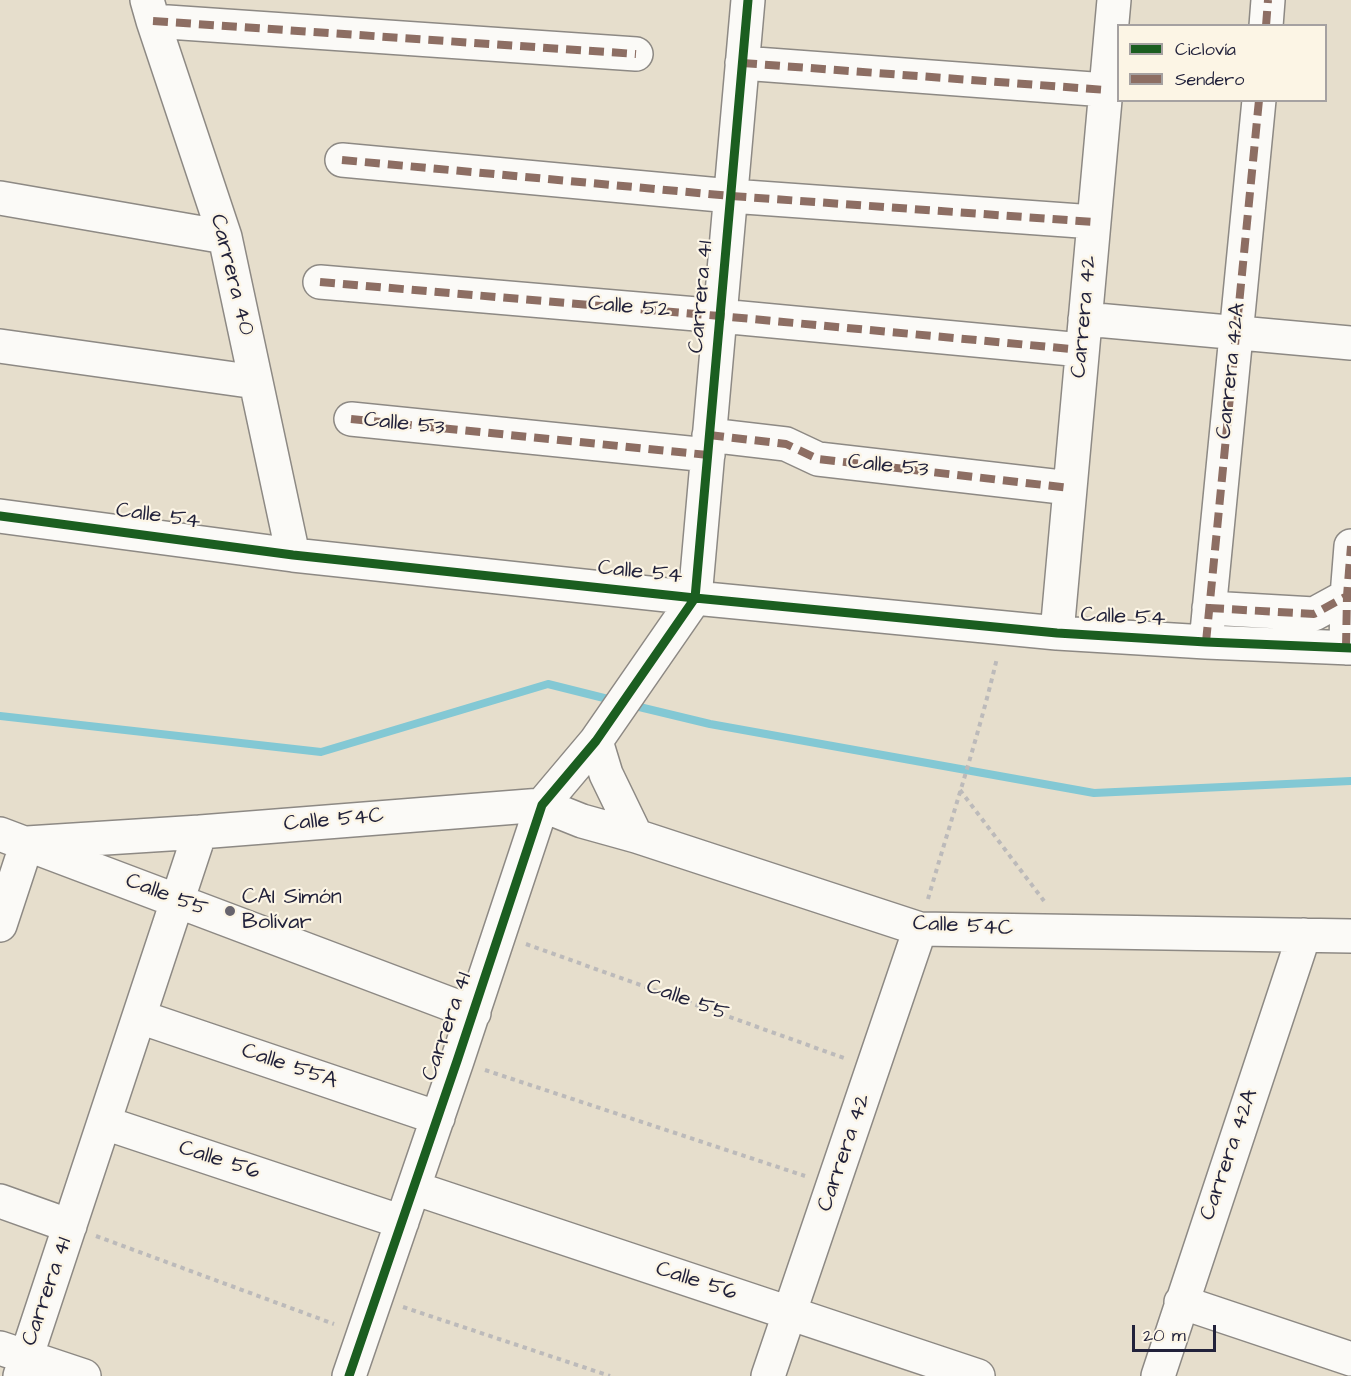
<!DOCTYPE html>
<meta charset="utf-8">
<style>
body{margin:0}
#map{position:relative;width:1351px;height:1376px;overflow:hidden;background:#e6decc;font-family:"Architects Daughter",sans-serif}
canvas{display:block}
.legend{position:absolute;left:1117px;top:24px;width:210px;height:78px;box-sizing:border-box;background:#fcf5e5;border:2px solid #a5a1a1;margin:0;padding:8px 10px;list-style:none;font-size:18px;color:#22223b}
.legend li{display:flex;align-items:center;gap:12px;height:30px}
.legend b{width:30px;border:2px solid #a5a1a1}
.scale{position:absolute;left:1132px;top:1325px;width:84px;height:27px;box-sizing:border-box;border:3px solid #22223b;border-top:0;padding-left:8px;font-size:18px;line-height:21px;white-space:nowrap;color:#22223b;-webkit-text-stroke:4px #fcf5e5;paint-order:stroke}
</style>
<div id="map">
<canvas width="1351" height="1376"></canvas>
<ul class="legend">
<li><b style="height:8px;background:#1b5e20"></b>Ciclovía</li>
<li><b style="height:8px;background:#8d6e63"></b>Sendero</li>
</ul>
<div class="scale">20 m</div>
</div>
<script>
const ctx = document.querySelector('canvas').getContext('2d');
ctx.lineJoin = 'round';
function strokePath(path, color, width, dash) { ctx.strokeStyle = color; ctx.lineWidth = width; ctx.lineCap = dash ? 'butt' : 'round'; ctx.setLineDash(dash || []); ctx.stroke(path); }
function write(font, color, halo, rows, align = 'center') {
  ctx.font = font + ' "Architects Daughter",sans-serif'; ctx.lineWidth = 4.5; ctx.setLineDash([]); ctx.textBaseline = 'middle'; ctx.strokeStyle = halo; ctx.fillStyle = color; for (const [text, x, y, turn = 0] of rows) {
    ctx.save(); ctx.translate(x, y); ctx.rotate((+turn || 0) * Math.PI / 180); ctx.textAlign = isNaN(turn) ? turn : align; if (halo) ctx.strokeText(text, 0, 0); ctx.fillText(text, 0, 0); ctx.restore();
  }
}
const stream = new Path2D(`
 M 631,705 L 710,724 L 1094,793 L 1351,781
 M 0,716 L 321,752 L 548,684 L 616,701`);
const path = new Path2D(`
 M 960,790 L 1044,901
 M 928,899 C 951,819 978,739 997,658
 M 526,944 L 844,1058
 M 485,1070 L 805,1176
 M 96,1236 L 334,1324
 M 403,1307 L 610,1376`);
const minor = new Path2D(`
 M 147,0 L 153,21 L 225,237 L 293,555
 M 153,21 L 636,54
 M 1266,26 L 1268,0
 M 742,63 L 1106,90
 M 342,160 L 731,196 L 1094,222
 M 0,198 L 225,237
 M 320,282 L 720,316 L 1082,350
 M 1085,319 L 1351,343
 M 0,346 L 256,382
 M 351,419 L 708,455
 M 709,435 L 786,444 L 818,459 L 1070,488
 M 0,516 L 293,555 L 695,598 L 1057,633 L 1206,642 L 1351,648
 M 1209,608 L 1314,614 L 1347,596 L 1351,596
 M 1057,633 L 1114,0
 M 1206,642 L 1259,100
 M 1346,648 L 1347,596 L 1351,546
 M 596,741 L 606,774 L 636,836
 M 0,834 L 474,1013
 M 27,843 L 200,832 L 542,805 L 582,821 L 636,836 L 920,929 L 1351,936
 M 0,925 L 27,843
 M 140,1017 L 438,1118
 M 105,1123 L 402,1222
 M 414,1188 L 978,1376
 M 0,1201 L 70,1226
 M 1181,1302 L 1351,1359
 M 0,1348 L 84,1376
 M 20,1376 L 200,832
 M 349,1376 L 457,1061 L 542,805 L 596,741 L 695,598 L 748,0
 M 768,1376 L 920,929
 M 1158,1376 L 1304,935`);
const quiet = new Path2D(`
 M 153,21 L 636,54
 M 1266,26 L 1268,0
 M 742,63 L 1106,90
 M 342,160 L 731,196 L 1094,222
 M 320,282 L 720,316 L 1082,350
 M 351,419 L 708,455
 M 709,435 L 786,444 L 818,459 L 1070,488
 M 1209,608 L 1314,614 L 1347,596 L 1351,596
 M 1206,642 L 1259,100
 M 1346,648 L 1347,596 L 1351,546`);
const cycleway = new Path2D(`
 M 0,516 L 293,555 L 695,598 L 1057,633 L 1206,642 L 1351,648
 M 349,1376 L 457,1061 L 542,805 L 596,741 L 695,598 L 748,0`);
const markers = [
 [230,911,6,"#67646e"]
];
const streetNames = [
 ["Carrera 40",231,275,76],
 ["Carrera 41",702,297,-85],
 ["Calle 52",629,308,5],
 ["Carrera 42",1085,317,-85],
 ["Carrera 42A",1232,371,-84],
 ["Calle 53",404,425,6],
 ["Calle 53",888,467,6],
 ["Calle 54",158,517,8],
 ["Calle 54",640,573,6],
 ["Calle 54",1123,618,3],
 ["Calle 54C",334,821,-5],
 ["Calle 55",166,896,21],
 ["Calle 54C",963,927,3],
 ["Calle 55",687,1001,20],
 ["Carrera 41",448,1027,-71],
 ["Calle 55A",289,1067,19],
 ["Carrera 42",845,1153,-71],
 ["Carrera 42A",1230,1155,-71],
 ["Calle 56",219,1161,18],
 ["Calle 56",696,1282,18],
 ["Carrera 41",48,1292,-71]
];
const poiNames = [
 ["CAI Simón",242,898],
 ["Bolívar",242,923]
];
strokePath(stream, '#83c8d4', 8);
strokePath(minor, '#8d8984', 36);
strokePath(path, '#bcbaba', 4, [4.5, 4.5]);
strokePath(minor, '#fbfaf7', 33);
strokePath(quiet, '#8d6e63', 8, [15, 8]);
strokePath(cycleway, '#1b5e20', 9);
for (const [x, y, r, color] of markers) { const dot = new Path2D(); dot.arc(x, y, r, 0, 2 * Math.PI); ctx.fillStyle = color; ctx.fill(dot); strokePath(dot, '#fcf5e5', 2); }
write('22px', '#22223b', '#fcf5e5', streetNames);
write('22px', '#22223b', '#fcf5e5', poiNames, 'left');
</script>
